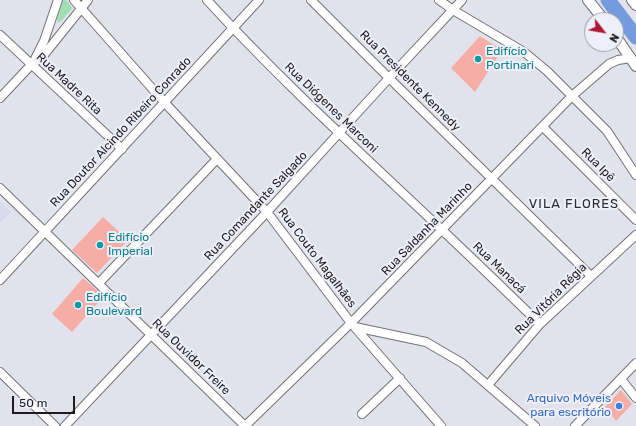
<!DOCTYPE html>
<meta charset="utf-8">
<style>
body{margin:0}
#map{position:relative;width:636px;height:426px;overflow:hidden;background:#e2e2ec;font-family:Rubik,sans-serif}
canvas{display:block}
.north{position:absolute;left:584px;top:12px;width:40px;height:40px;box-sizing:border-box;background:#efeffa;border:1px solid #9b9ba3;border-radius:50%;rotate:121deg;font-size:11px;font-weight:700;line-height:16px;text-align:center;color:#1c1c20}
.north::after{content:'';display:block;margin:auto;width:14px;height:18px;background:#ad1835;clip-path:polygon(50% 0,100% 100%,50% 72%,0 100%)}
.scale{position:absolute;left:12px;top:396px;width:63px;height:18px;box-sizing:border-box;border:2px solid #1c1c20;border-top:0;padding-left:5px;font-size:12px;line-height:14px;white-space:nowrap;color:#1c1c20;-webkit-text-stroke:3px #efeffa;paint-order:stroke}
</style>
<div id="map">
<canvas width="636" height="426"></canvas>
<div class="north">N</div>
<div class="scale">50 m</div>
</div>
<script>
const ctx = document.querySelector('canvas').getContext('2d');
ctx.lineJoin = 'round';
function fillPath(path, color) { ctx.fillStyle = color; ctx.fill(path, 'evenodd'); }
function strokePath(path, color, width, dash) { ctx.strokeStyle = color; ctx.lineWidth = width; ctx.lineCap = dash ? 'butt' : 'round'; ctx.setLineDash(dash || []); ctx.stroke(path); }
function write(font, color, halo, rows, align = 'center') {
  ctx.font = font + ' Rubik,sans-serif'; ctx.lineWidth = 4; ctx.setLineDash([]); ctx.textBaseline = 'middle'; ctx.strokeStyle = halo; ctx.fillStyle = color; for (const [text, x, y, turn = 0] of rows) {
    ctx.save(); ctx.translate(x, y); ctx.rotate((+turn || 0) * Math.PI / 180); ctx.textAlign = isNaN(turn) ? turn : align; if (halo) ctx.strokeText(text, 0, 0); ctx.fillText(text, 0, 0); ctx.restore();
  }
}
const built = new Path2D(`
 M 0,201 L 11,212 L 0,223 Z`);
const green = new Path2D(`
 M 63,0 L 66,0 L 73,8 L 61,21 L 58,23 L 57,19 Z`);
const river = new Path2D(`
 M 608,0 L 636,37`);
const building = new Path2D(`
 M 480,36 L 502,50 L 475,92 L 451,68 Z
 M 103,217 L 128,240 L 97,273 L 72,250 Z
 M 83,278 L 104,296 L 72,332 L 52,314 Z
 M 621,390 L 632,404 L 616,421 L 605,407 Z`);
const minor = new Path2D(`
 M 74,0 L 165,103 L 267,212 L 351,323 L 441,426
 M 207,0 C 281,81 362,154 441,229 C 474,260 507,292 540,324
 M 311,0 L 389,78 L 591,276
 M 439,0 L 453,10 L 524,52 L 547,71 L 607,131 L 636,175
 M 0,35 L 122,149
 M 35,59 L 44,41 L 58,0
 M 0,98 L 31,65 L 43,56 L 88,0
 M 543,127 L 636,220
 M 0,188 L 245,426
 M 0,280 L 259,0
 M 99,283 L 217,159
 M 355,327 L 426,342 L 462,363 L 535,426
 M 0,372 L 55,426
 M 621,379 L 636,398
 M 488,385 L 540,324 L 636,235
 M 362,414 L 400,378
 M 65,426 L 267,212 L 389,78 L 462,0
 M 245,426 L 351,323 L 572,96 L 609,64 L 618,60 L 631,58
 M 575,426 L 636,363`);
const major = new Path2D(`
 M 588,0 L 604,20
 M 632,0 L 636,5
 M 616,37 L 636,66`);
const markers = [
 [478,59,4,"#0f9aa8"],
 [100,245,4,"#0f9aa8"],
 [78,305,4,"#0f9aa8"],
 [619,406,4,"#3f7fe0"]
];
const cultureNames = [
 ["Edifício",486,52],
 ["Portinari",486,66],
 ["Edifício",108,238],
 ["Imperial",108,252],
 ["Edifício",86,298],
 ["Boulevard",86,312]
];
const streetNames = [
 ["Rua Presidente Kennedy",410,81,45],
 ["Rua Madre Rita",69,84,43],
 ["Rua Diógenes Marconi",331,108,44],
 ["Rua Doutor Alcindo Ribeiro Conrado",121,132,-47],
 ["Rua Ipê",598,165,45],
 ["Rua Comandante Salgado",256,206,-47],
 ["Rua Saldanha Marinho",427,229,-46],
 ["Rua Couto Magalhães",317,258,53],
 ["Rua Manacá",499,268,44],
 ["Rua Vitória Régia",551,299,-45],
 ["Rua Ouvidor Freire",191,357,44]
];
const shopNames = [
 ["Arquivo Móveis",611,399],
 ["para escritório",611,413]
];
const neighbourhoodNames = [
 ["VILA FLORES",574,204]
];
fillPath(built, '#d9d9eb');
fillPath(green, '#a3ddb4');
strokePath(river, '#739bde', 15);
fillPath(building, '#f6ada5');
strokePath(minor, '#72727b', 10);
strokePath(major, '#72727b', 12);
strokePath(minor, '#fff', 8);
strokePath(major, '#fff', 10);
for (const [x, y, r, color] of markers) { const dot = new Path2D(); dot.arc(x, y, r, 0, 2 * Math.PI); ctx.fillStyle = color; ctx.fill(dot); strokePath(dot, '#efeffa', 1.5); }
write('12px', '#0d838f', '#efeffa', cultureNames, 'left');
write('12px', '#1c1c20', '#efeffa', streetNames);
write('12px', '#366cbe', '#efeffa', shopNames, 'right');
ctx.letterSpacing = '1px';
write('13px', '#2b2c33', '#efeffa', neighbourhoodNames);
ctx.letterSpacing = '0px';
</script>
